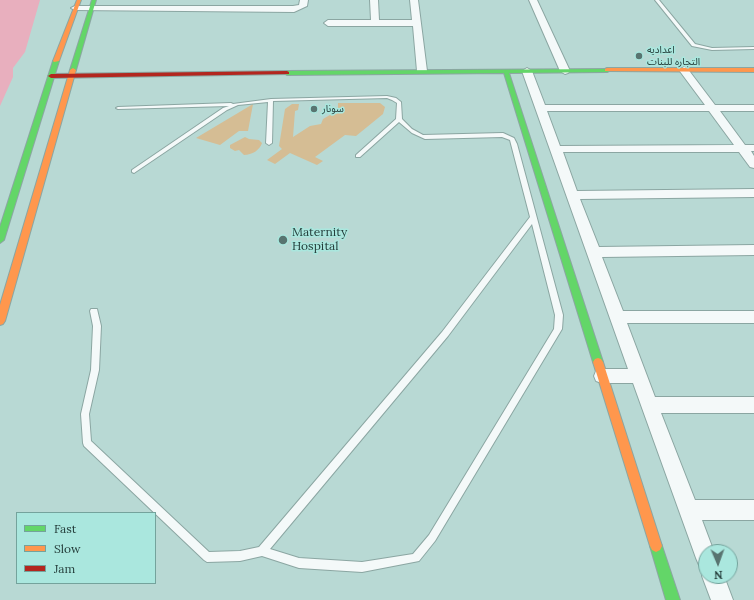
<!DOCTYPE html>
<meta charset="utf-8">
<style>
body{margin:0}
#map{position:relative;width:754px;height:600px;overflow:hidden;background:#b8d9d4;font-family:Lora,serif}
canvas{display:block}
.legend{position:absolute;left:16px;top:512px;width:140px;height:72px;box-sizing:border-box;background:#aae7de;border:1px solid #74a39c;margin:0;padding:5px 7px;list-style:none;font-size:12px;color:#243d3a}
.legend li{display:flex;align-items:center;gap:8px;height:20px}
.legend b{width:20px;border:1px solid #74a39c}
.north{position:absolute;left:698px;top:544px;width:40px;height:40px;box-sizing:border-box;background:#aae7de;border:1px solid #74a39c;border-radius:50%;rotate:178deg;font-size:11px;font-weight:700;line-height:16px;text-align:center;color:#243d3a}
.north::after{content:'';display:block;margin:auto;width:14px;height:18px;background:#587470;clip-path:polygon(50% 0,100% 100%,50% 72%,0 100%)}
</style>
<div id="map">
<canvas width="754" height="600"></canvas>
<ul class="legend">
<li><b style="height:5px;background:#63d668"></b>Fast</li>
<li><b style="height:5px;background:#ff974d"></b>Slow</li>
<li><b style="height:5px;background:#b3261e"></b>Jam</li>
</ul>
<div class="north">N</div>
</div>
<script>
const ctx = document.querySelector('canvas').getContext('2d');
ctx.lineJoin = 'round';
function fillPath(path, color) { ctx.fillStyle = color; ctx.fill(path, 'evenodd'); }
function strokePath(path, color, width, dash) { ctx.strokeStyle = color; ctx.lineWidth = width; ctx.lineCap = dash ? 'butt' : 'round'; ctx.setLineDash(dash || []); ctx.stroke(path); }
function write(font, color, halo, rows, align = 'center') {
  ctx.font = font + ' Lora,"Noto Sans Arabic",serif'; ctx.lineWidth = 3; ctx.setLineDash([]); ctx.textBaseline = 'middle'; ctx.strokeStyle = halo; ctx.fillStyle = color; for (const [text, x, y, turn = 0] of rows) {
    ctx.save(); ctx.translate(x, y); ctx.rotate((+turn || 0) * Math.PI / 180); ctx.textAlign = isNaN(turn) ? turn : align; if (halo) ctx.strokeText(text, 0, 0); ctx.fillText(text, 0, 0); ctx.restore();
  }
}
const green = new Path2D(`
 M 338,103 L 380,103 L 385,107 L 383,114 L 356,136 L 345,135 L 315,157 L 323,161 L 317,165 L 290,153 L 275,164 L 267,160 L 282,149 L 279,146 L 285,109 L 292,104 L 299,104 L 298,110 L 295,111 L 293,137 L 310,126 L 321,124 L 323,119 L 342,108 L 338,108 Z
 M 253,104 L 248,131 L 239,131 L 220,145 L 196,138 Z
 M 245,137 L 249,139 L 259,140 L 262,143 C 260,150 252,155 244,155 L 239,150 L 235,151 L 230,148 L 230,145 Z`);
const water = new Path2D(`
 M 0,0 L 40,0 L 25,52 L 13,68 L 13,77 L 0,106 Z`);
const lane = new Path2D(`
 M 655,0 L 659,0 L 695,44 L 712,48 L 754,47 L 754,49 L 712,50 L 692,46 Z
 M 387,96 L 396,98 L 401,102 L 402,119 L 412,129 L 423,135 L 503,133 L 514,138 L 517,144 L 563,315 L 562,329 L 435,541 L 419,561 L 362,572 L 299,568 L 262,556 L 240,561 L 207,562 L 204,560 L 84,446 L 83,443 L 81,414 L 91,370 L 93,326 L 90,311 L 91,309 L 97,309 L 101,326 L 99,370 L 89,414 L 91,441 L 209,552 L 240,551 L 259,547 L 442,332 L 530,217 L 511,144 L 510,140 L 502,137 L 425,139 L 412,133 L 399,122 L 360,157 L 356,157 L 356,155 L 396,119 L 397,103 L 392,100 L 387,98 L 273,101 L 272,143 L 269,145 L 266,143 L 268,102 L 238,105 L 227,110 L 134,173 L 132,172 L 132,170 L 223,108 L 229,106 L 118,109 L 116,108 L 118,107 L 231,103 L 233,104 L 271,99 ZM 532,224 L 555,315 L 554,329 L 429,535 L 413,554 L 362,562 L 299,558 L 270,549 L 448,336 Z`);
const street = new Path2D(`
 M 300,0 L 308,0 L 307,6 L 294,12 L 75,10 L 71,8 L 75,6 L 293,6 L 299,5 Z
 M 370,0 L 378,0 L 379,20 L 412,20 L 410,0 L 418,0 L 427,71 L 425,73 L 419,73 L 417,71 L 413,26 L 328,26 L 324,23 L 328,20 L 371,20 Z
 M 529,0 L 537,0 L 570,71 L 568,73 L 565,74 L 560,71 Z
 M 684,67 L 687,68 L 715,105 L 754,105 L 754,111 L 720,111 L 745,145 L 754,145 L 754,151 L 751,151 L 754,156 L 754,168 L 750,167 L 739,152 L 563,152 L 577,191 L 754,189 L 754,197 L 580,199 L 599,247 L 754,245 L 754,255 L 602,257 L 623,311 L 754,311 L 754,323 L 627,323 L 655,397 L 754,397 L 754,413 L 661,413 L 695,500 L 754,500 L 754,520 L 702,520 L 714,552 L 706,552 L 706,576 L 724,576 L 733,600 L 711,600 L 702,576 L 706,568 L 699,565 L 696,558 L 633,383 L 602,383 L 596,381 L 594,376 L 596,371 L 602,369 L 628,369 L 522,71 L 527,68 L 532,71 L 545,105 L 705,105 L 679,70 ZM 547,111 L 709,111 L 734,145 L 560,146 Z`);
const fast = new Path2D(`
 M 92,0 L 96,0 L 76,70 L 71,71 L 70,70 Z
 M 56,59 L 59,61 L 4,240 L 0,243 L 0,227 L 53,61 Z
 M 609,69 L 609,71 L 607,72 L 509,73 L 603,362 L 601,365 L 598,366 L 595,365 L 593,362 L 504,73 L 287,75 L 284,73 L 287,71 Z
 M 656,540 L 660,542 L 662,546 L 680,600 L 666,600 L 650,546 L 652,542 Z`);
const slow = new Path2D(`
 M 77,0 L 81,0 L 59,61 L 54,62 L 53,61 Z
 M 73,68 L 76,70 L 5,321 L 3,324 L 0,325 L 0,305 L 70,70 Z
 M 607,68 L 754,68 L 754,72 L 605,71 L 605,69 Z
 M 598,358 L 601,359 L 603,362 L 662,546 L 660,550 L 656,552 L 652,550 L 650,546 L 593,362 L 595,359 Z`);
const jam = new Path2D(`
 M 287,71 L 289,72 L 289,74 L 51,78 L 48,76 L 51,74 Z`);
const markers = [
 [639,56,4,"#587470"],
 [314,109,4,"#587470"],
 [283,240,5,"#587470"]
];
const farPoinames = [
 ["اعداديه",647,50],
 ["التجاره للبنات",647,62],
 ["سونار",322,109]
];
const poiNames = [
 ["Maternity",292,233],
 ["Hospital",292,247]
];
fillPath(green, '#d5bd94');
fillPath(water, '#e8afbe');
strokePath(lane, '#8ba6a2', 2);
strokePath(street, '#8ba6a2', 2);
strokePath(fast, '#8ba6a2', 2);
strokePath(slow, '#8ba6a2', 2);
strokePath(jam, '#8ba6a2', 2);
fillPath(lane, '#f4f9f9');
fillPath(street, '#f4f9f9');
fillPath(fast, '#63d668');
fillPath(slow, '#ff974d');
fillPath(jam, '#b3261e');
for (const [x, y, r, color] of markers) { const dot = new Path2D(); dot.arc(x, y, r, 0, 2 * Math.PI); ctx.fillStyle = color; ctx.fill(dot); strokePath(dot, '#aae7de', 1.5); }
write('10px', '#243d3a', '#aae7de', farPoinames, 'left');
write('12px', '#243d3a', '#aae7de', poiNames, 'left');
</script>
